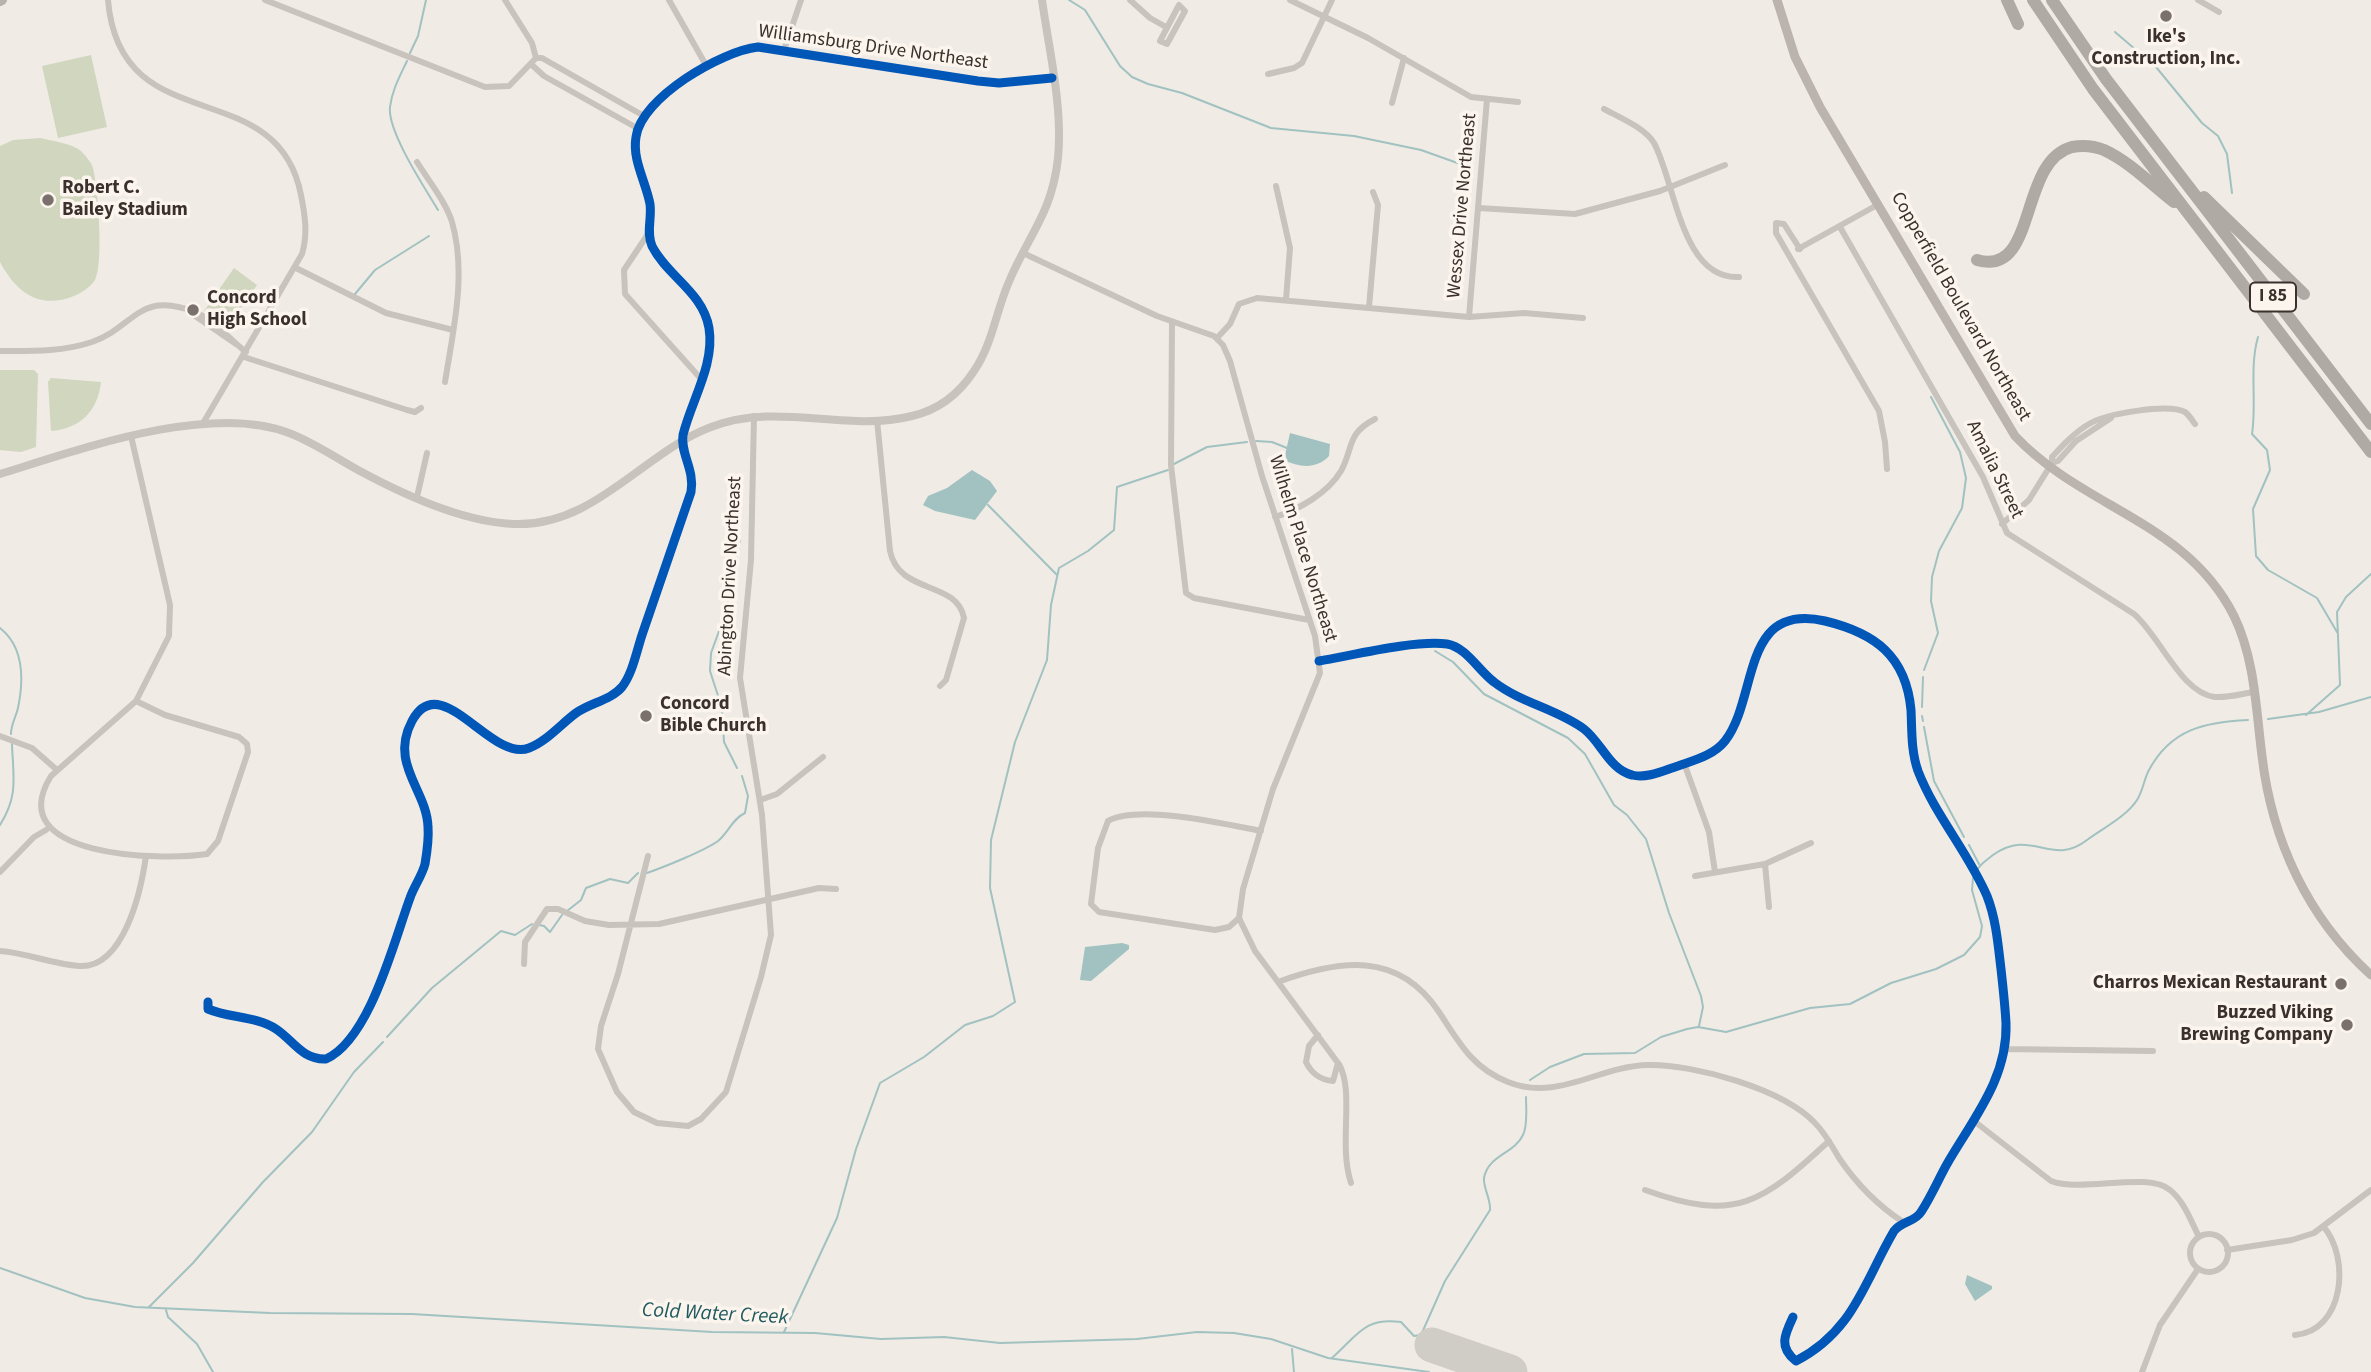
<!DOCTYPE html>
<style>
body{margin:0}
canvas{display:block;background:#f0ebe5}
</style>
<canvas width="2371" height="1372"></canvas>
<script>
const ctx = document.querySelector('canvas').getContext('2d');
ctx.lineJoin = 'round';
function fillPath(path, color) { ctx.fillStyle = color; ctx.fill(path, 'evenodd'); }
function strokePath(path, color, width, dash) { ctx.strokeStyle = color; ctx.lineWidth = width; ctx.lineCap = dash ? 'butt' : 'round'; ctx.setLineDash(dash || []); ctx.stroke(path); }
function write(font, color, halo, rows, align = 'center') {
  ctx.font = font + ' "Source Sans 3",sans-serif'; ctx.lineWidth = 7; ctx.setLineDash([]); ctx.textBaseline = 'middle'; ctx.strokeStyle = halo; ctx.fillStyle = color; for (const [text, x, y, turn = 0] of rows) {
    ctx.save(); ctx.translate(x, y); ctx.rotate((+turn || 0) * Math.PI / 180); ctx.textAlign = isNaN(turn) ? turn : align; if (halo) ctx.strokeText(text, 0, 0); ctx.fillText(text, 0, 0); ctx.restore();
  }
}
const green = new Path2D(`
 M 91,55 L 107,127 L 58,138 L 42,66 Z
 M 40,138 C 52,141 71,143 81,151 C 85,155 92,163 93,168 C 98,190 104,262 95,280 C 91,287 81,293 74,296 C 39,310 16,292 0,262 L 0,146 L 13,140 Z
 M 234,268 L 257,285 L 227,328 L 204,311 Z
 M 0,370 L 34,370 L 38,374 L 36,447 L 21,452 L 0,450 Z
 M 51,378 L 101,382 C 98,411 80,429 51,431 L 48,382 Z`);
const water = new Path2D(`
 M 1290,433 L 1330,444 L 1329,456 C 1317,469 1300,468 1284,460 Z
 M 972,470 L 990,481 L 997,491 L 975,520 L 935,511 L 923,505 L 928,496 L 947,488 Z
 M 1122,943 L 1129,945 L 1129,949 L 1091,981 L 1080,980 L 1085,947 Z
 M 1967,1275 L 1992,1286 L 1992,1289 L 1975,1301 L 1965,1284 Z`);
const stream = new Path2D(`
 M 1069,0 L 1085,10 L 1120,66 L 1132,77 L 1148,84 L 1182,93 L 1271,128 L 1354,136 L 1421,150 L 1463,165
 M 2115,32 L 2156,67 L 2202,123 L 2218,136 L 2227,154 L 2232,193
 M 410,53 L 418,36 L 426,0
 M 407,61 C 400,76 392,90 390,107 C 387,131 425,188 438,210
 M 355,294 L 375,270 L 429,236
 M 2258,337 C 2249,368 2257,402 2252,434 L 2267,450 L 2270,470 L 2253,509 L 2256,556 L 2268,570 L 2317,598 L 2337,632
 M 1256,441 L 1272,442 L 1287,448
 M 1174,464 L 1207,447 L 1247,442
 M 988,505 L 1057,575
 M 0,628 C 24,647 24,679 18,708 C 16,717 11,724 11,734
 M 1435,651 L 1453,662 L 1484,694 L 1568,738 L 1585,754 L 1614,805 L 1627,815 L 1646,839 L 1669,913 L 1701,996 L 1703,1007 L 1699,1026
 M 1924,670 L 1938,633 L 1931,601 L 1932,577 L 1939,551 L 1962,508 L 1966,478 L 1960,452 L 1931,397
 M 1922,707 L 1923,677
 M 2306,715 L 2340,685 L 2337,612 L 2346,597 L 2371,574
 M 1922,716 L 1923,721
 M 2268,719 L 2319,712 L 2371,697
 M 1924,727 L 1934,781 L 1964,837
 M 737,768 L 724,742 L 722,708 L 710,671 L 711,653 L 726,612 L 740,539
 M 0,825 C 19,795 13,776 12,744
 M 1969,845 L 1979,864
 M 1977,870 C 1981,863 1987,860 1993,855 C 2032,827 2051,868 2087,840 C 2102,829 2127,816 2137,800 C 2143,791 2144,779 2149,770 C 2171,729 2205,722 2248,720
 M 647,873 C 664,867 704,851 718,841 C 729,832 732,819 745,813 L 748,796 L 742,776
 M 567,911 L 581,900 L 586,888 L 610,879 L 628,883 L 638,873
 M 539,925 L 544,926 L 550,932 L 562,915
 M 387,1037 L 432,988 L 501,931 L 515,935 L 532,924
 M 1530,1080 L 1550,1067 L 1584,1054 L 1635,1053 L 1661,1037 L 1687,1029 L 1698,1027 L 1726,1032 L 1810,1008 L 1850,1004 L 1891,983 L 1936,969 L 1964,955 L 1980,937 L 1982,926 L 1972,890 L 1973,878
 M 0,1268 L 85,1298 L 135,1307 L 270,1313 L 412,1314 L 712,1332 L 815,1333 L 881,1339 L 944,1337 L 1000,1343 L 1137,1339 L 1197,1332 L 1234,1333 L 1271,1339 L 1328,1358 L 1429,1372
 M 149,1307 L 193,1263 L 263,1182 L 312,1132 L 354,1072 L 383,1042
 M 166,1310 L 168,1317 L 197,1344 L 213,1372
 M 784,1332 L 837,1218 L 856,1149 L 880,1083 L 924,1057 L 965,1025 L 993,1016 L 1015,1002 L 990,888 L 991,840 L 1015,742 L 1047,660 L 1051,605 L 1059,568 L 1088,551 L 1114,530 L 1117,487 L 1168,470
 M 1292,1349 L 1294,1372
 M 1332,1358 C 1358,1335 1364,1317 1401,1322 L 1414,1336 L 1421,1335 L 1445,1281 L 1490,1210 C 1491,1199 1483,1188 1484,1178 C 1488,1155 1514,1154 1523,1135 C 1528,1125 1526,1108 1526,1097`);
const runway = new Path2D(`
 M 1432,1345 L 1510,1372`);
const minor = new Path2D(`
 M 108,0 C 120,143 277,71 301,195 C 305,215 308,234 302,254 L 202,425
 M 265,0 L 485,87 L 509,86 L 536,58
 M 505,0 L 532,43 L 536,58
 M 669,0 L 707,67
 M 1130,0 L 1150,18 L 1166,27
 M 1290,0 L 1368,38 L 1471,97 L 1518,102
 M 2198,0 L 2219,12
 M 1179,5 L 1185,11 L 1167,44 L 1160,41 Z
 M 784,50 L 801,0
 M 536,58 L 542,58 L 644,116
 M 532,65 L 544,76 L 637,128
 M 1268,74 L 1294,68 L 1302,63 L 1332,0
 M 1392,103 L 1404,58
 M 1604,109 C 1619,117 1645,128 1654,143 C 1675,181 1681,280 1739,277
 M 417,162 C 428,180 446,202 452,222 C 467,274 453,331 445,382
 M 1276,186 L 1290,248 L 1286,300
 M 1479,208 L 1575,214 L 1660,191 L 1725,165
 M 1840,227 L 1983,477 L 2007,533 L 2134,614 C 2160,636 2181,693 2215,697 C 2227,698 2241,694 2254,692
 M 648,234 L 624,270 L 625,294 L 702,380
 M 1798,249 L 1879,204
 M 1800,249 L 1784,224 L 1776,223 L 1776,233 L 1879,411 L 1885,442 L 1887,469
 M 1023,253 L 1157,316 L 1214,336 L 1223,345 L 1230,361 L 1262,476 L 1315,636 L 1320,673 L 1273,789 L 1243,889 L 1239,918 L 1255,951 L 1338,1063 L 1333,1081 C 1321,1080 1311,1073 1306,1062 L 1309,1046 L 1318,1035
 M 296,268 L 386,313 L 453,330
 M 1369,307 L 1378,205 L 1373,192
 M 188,311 L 236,344
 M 1469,317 L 1487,99
 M 1172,322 L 1171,465 L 1186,593 L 1194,598 L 1309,620
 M 1217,338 L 1230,324 L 1239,304 L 1257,298 L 1469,317 L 1524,313 L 1583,318
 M 0,351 C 31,351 62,352 92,342 C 135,327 138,290 195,312 C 215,320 230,340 246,352
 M 244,357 L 407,410 L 415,412 L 421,408
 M 877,420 L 890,551 C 899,595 957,580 964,618 L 946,680 L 940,686
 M 131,436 L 170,605 L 169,636 L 136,701 L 51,776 C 0,858 161,861 207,854 L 218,841 L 248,752 L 247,744 L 239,737 L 165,715 L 136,701
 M 2052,463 L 2052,457 C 2063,445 2075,432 2089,424 C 2105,414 2168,403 2185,412 C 2189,415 2192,420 2195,424
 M 417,497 L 427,453
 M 1275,517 C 1298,510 1328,493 1341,471 C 1354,447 1346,434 1375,419
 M 2002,524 L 2029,500 L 2052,463 L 2058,461 L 2076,441 L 2111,418
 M 1319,661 C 1354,655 1414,640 1447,644 C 1466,647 1479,671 1494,682 C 1521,703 1557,709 1584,729 C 1601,742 1610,770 1632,775 C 1647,779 1665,770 1678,766 C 1695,760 1714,755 1725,741 C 1759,697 1740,602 1825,621 C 1875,633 1906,656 1911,710 C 1912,731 1911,751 1918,771 C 1935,815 1968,852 1987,896 C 1996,919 1998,944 2001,969 C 2003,987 2005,1005 2006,1023 C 2008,1078 1973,1119 1947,1164 C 1938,1180 1931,1197 1921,1212 C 1915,1222 1902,1221 1894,1231 C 1864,1282 1854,1331 1796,1361 C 1778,1347 1785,1334 1793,1317
 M 0,736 L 32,748 L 57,770
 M 1684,763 L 1709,832 L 1715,872
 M 760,800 L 777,794 L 823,757
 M 648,856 L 618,974 L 601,1026 L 598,1049 L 617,1092 L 634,1112 L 657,1123 L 688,1126 L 701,1119 L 726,1092 L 761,977 L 771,935 L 762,815 L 740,678 L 751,560 L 754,416
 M 1765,864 L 1769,907
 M 0,872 L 34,837 L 46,830
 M 1695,876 L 1765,864 L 1811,843
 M 1239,918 L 1229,927 L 1215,930 L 1099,912 L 1091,904 L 1098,848 L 1108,821 C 1139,804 1225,824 1261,831
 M 0,951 C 27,953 52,964 79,966 C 124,969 141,891 146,856
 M 524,964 L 525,942 L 547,909 L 558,909 L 585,921 L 609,925 L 659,924 L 819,888 L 836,889
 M 1278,982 C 1338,960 1398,950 1439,1012 C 1459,1042 1472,1068 1508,1082 C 1557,1102 1599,1066 1648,1065 C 1694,1064 1783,1089 1815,1123 C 1825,1133 1832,1146 1839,1158 C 1856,1183 1877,1205 1903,1222
 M 208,1002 L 208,1009 C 229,1018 256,1016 276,1029 C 293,1040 302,1060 326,1059 C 370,1039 394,941 410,898 C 414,886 422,876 425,864 C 427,852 429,839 428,827 C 427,790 389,764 412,721 C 441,667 491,763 529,748 C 547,741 561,724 576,713 C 590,703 611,700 622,687 C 633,673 637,649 643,632 C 659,586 675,539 691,492 C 695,470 680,453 683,435 C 691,401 715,365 709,328 C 703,292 667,276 652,246 C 646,232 652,219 650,204 C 646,182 632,160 636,137 C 641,98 721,51 758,47 L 978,81 L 999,83 L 1052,78
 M 2004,1049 L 2153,1051
 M 1339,1064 C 1355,1093 1338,1144 1351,1183
 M 1974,1121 L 2051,1181 C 2082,1193 2148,1171 2170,1190 C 2184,1201 2191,1221 2199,1237
 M 1645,1190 C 1736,1223 1762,1203 1829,1141
 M2190 1253a19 19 0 1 1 38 0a19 19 0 1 1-38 0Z
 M 2227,1250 L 2292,1240 L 2314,1233 L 2371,1190
 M 2295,1335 C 2344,1331 2351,1258 2323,1226
 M 2142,1372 L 2160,1325 L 2198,1269`);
const tertiary = new Path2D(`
 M 0,474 C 78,450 209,402 289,433 C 313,442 336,458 358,470 C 404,495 462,522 514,524 C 595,527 642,453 711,427 C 779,401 845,433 912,416 C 938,410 959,394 974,371 C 992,345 996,312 1008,284 C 1028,235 1052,214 1058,158 C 1063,107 1049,50 1042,0`);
const secondary = new Path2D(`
 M 1777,0 L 1795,57 L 1820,107 L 2015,436 C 2084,509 2186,521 2234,616 C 2255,659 2256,710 2262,756 C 2272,841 2308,918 2371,975`);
const primary = new Path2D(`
 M 0,1 L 2,0`);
const motorway = new Path2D(`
 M 2007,0 L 2018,24
 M 2033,0 L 2093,89 L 2371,452
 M 2052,0 L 2106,79 L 2371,424
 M 2204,197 L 2304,294
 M 1977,260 C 2038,278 2018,161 2072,147 C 2083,145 2094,146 2104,150 C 2130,162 2152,185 2174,202`);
const cycleway = new Path2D(`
 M 1319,661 C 1354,655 1414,640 1447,644 C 1466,647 1479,671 1494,682 C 1521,703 1557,709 1584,729 C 1601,742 1610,770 1632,775 C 1647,779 1665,770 1678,766 C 1695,760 1714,755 1725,741 C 1759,697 1740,602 1825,621 C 1875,633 1906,656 1911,710 C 1912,731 1911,751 1918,771 C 1935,815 1968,852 1987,896 C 1996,919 1998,944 2001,969 C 2003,987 2005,1005 2006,1023 C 2008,1078 1973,1119 1947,1164 C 1938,1180 1931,1197 1921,1212 C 1915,1222 1902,1221 1894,1231 C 1864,1282 1854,1331 1796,1361 C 1778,1347 1785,1334 1793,1317
 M 208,1002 L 208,1009 C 229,1018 256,1016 276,1029 C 293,1040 302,1060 326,1059 C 370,1039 394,941 410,898 C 414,886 422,876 425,864 C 427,852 429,839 428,827 C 427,790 389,764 412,721 C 441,667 491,763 529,748 C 547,741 561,724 576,713 C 590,703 611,700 622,687 C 633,673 637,649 643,632 C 659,586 675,539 691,492 C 695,470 680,453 683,435 C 691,401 715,365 709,328 C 703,292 667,276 652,246 C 646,232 652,219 650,204 C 646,182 632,160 636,137 C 641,98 721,51 758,47 L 978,81 L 999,83 L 1052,78`);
const markers = [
 [2166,16,7,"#7a716c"],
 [48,200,7,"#7a716c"],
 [193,310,7,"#7a716c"],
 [646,716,7,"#7a716c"],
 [2341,984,7,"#7a716c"],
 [2347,1025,7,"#7a716c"]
];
const shields = [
 [2273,297,46]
];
const shieldNames = [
 ["I 85",2273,297]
];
const poiNames = [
 ["Ike's",2166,38,"center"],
 ["Construction, Inc.",2166,60,"center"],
 ["Robert C.",62,189],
 ["Bailey Stadium",62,211],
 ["Concord",207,299],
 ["High School",207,321],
 ["Concord",660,705],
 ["Bible Church",660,727],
 ["Charros Mexican Restaurant",2327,984,"right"],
 ["Buzzed Viking",2333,1014,"right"],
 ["Brewing Company",2333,1036,"right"]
];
const streetNames = [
 ["Williamsburg Drive Northeast",873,48,8],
 ["Wessex Drive Northeast",1463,206,-85],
 ["Copperfield Boulevard Northeast",1960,307,60],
 ["Amalia Street",1994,470,64],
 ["Wilhelm Place Northeast",1302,549,73],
 ["Abington Drive Northeast",731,576,-87]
];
const waterNames = [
 ["Cold Water Creek",715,1315,3]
];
fillPath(green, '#d1d6bf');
fillPath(water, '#a1c2c1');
strokePath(stream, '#a1c2c1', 2);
strokePath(runway, '#d0ccc6', 35);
strokePath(minor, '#c9c3be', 6);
strokePath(tertiary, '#c9c3be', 8);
strokePath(secondary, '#bab3ae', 9);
strokePath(primary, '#b8b1ad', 10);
strokePath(motorway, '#afaaa4', 12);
strokePath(cycleway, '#0057b8', 9);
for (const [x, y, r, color] of markers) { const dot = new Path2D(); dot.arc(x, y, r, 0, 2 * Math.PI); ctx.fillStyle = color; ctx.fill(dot); strokePath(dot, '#fbf5ee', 2.5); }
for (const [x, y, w] of shields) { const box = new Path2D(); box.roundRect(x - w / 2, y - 14.5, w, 29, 5); ctx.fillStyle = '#fbf5ee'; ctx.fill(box); strokePath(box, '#3b302b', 2); }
write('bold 18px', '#3b302b', null, shieldNames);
write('bold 19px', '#3b302b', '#fbf5ee', poiNames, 'left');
write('19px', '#3b302b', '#fbf5ee', streetNames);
write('italic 21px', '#1f5a5e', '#fbf5ee', waterNames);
</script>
